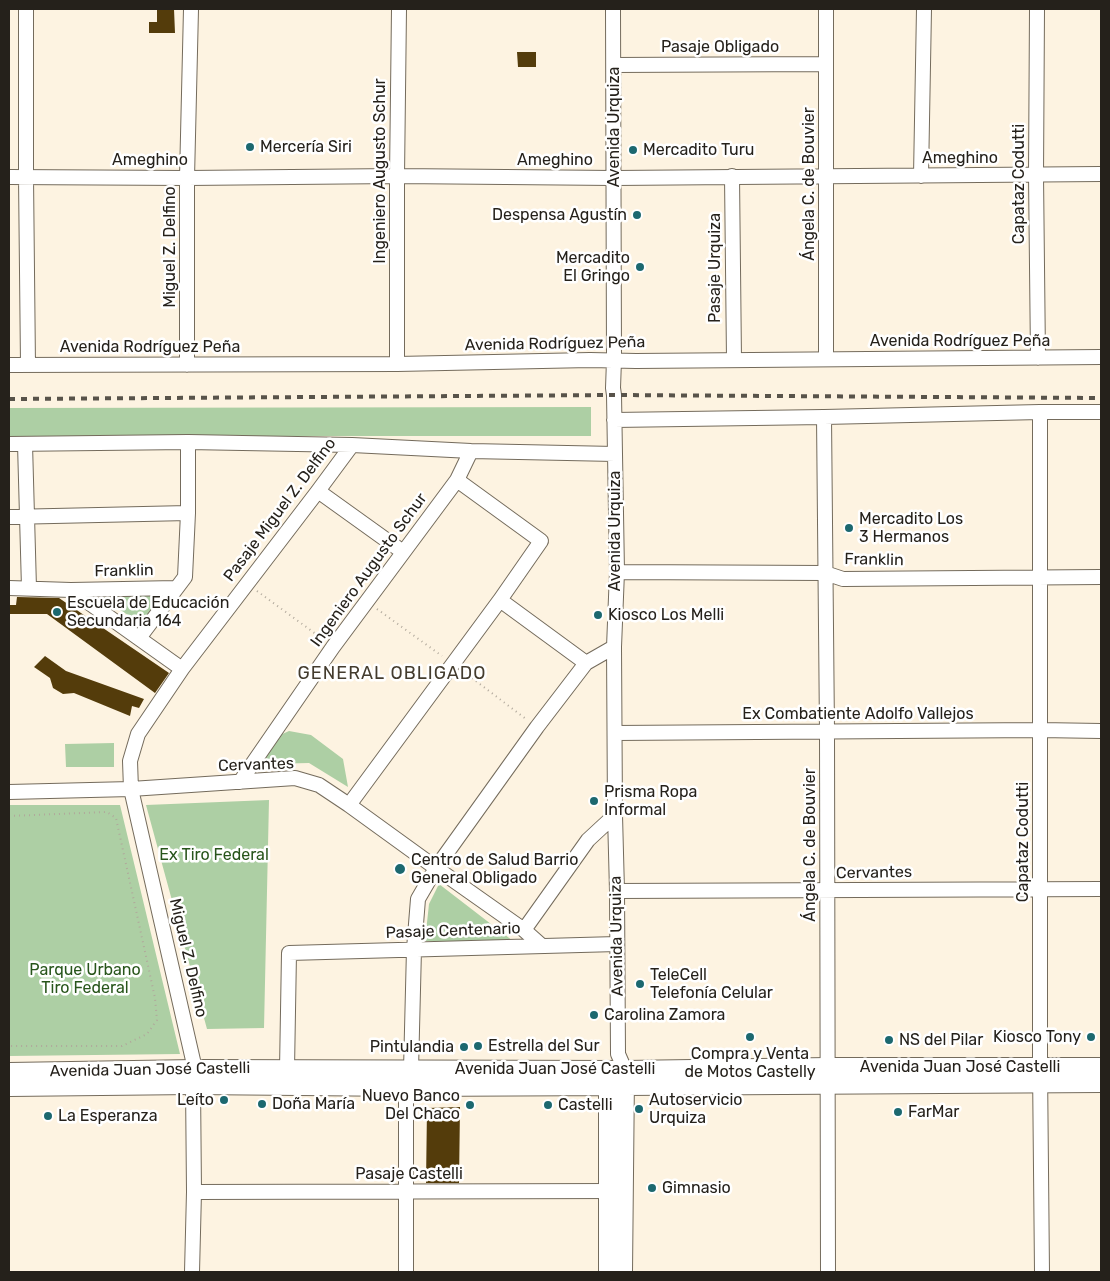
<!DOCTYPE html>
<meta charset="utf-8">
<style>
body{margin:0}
#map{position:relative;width:1110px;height:1281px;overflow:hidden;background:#fdf3e1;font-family:Rubik,sans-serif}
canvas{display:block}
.frame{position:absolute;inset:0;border:10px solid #25211b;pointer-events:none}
</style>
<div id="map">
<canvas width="1110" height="1281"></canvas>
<div class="frame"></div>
</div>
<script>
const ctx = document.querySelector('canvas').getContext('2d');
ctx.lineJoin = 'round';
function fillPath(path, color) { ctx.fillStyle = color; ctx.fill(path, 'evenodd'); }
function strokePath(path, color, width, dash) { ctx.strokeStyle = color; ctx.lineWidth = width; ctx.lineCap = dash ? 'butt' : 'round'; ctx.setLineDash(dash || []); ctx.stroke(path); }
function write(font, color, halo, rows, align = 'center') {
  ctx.font = font + ' Rubik,sans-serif'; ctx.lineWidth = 5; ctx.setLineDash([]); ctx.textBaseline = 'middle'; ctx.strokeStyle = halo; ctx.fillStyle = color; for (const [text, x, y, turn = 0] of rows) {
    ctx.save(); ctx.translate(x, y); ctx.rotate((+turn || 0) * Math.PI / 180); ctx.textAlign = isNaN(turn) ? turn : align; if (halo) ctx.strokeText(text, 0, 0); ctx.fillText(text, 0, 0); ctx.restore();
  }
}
const green = new Path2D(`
 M 591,407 L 591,436 L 9,436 L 9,408 Z
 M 165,593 L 141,623 L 94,594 Z
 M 289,731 L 311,735 L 343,759 L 348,787 L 309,763 L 267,764 L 263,759 L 278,736 Z
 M 114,743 L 114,767 L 66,767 L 65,744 Z
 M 269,800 L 264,1028 L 207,1029 L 146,805 Z
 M 9,805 L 120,805 L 180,1054 L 9,1056 Z
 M 439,884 L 513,941 L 425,941 L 429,904 Z`);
const building = new Path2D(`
 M 157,9 L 174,9 L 175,33 L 149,33 L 149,22 L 157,22 Z
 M 517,52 L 536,52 L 536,67 L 518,67 Z
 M 17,597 L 59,598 L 169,673 L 155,693 L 47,614 L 9,614 L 9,605 L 16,605 Z
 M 45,656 L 66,671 L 144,699 L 139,708 L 132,706 L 130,716 L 74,693 L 63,694 L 53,688 L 50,678 L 34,667 Z
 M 460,1107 L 459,1183 L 426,1183 L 427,1108 Z`);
const path = new Path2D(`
 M 257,591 L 324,640
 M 377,609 L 442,656
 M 464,672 L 526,719
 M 9,816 L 107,812 L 116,818 L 155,998 L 157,1020 L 147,1034 L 122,1046 L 9,1046`);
const minor = new Path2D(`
 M 26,9 L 26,177 L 28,365
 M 613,9 L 614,360 L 613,388 L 614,395 L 617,572 L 614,647 L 615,815 L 617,891 L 618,1054 L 625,1070
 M 826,9 L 826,359
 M 1037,9 L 1036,175 L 1038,358
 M 614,65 L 826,64
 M 732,176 L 734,360
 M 921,176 L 924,9
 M 9,177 L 187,178 L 397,176 L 614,178 L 1101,174
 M 397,364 L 397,176 L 399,9
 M 9,365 L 397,364 L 590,360 L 636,361 L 1101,357
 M 187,365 L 187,178 L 191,9
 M 1040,412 L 1040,1067 L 1042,1272
 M 824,417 L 827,732 L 828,1272
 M 614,420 L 824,417 L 1040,412 L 1101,412
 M 9,444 L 188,442 L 352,445 L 471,451 L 615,454
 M 25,444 L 29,588
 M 318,491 L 403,552
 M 9,517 L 188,513
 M 617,572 L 825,573 L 843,579 L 1101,577
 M 9,588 L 71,590 L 176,588
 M 71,590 L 182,669
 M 500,600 L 586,663
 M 139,638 L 185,577 L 188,513 L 188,442
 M 615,733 L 1040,730 L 1101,731
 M 240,782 L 333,647 L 457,480 L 471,451
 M 9,792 L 131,789 L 295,778 L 319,785 L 349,805 L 436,868 L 524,930 L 542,946
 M 349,805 L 500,600 L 541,541 L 457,480
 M 617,891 L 1101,889
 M 524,930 L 588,840 L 615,815
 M 287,1069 L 289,953 L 617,944
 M 194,1192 L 618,1191
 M 192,1272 L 194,1192 L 193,1085 L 195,1069 L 131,789 L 130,761 L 138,734 L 182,669 L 318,491 L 352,445
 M 406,1272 L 406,1087 L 411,1070 L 414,949 L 418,899 L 436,868 L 537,727 L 586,663 L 614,647`);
const major = new Path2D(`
 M 9,1072 L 195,1069 L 625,1070 L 828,1067 L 1101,1067
 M 9,1087 L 193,1085 L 406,1087 L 624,1086 L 1101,1083
 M 608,1272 L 608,1085 L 609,1075
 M 623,1272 L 625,1075`);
const rail = new Path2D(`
 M 9,399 L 614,395 L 1101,398`);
const markers = [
 [250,147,5,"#1c686f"],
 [633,150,5,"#1c686f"],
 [637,215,5,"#1c686f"],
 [640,267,5,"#1c686f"],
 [849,528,5,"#1c686f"],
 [57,612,5,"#1c686f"],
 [598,615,5,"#1c686f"],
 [594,801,5,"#1c686f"],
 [400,869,6,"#1c686f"],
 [640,984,5,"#1c686f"],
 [594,1015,5,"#1c686f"],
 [750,1037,5,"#1c686f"],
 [1091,1037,5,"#1c686f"],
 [889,1040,5,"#1c686f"],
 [478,1046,5,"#1c686f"],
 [464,1047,5,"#1c686f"],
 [224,1100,5,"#1c686f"],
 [262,1104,5,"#1c686f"],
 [470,1105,5,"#1c686f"],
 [548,1105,5,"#1c686f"],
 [639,1109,5,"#1c686f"],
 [898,1112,5,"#1c686f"],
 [48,1116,5,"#1c686f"],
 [652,1188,5,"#1c686f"]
];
const streetNames = [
 ["Pasaje Obligado",720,47],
 ["Avenida Urquiza",614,127,-90],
 ["Ameghino",960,158],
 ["Ameghino",150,160],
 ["Ameghino",555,160],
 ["Ingeniero Augusto Schur",380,171,-90],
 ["Ángela C. de Bouvier",809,184,-90],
 ["Capataz Codutti",1019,184,-90],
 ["Miguel Z. Delfino",170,247,-90],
 ["Pasaje Urquiza",715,268,-90],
 ["Avenida Rodríguez Peña",960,341],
 ["Avenida Rodríguez Peña",555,344,-1],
 ["Avenida Rodríguez Peña",150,347],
 ["Pasaje Miguel Z. Delfino",280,510,-53],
 ["Avenida Urquiza",615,531,-90],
 ["Franklin",874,560,1],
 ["Ingeniero Augusto Schur",369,570,-54],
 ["Franklin",124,571,-1],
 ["Ex Combatiente Adolfo Vallejos",858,714],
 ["Cervantes",256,765,-2],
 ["Capataz Codutti",1023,842,-90],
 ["Ángela C. de Bouvier",810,845,-90],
 ["Cervantes",874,873,-1],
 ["Pasaje Centenario",453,931,-2],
 ["Avenida Urquiza",617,936,-91],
 ["Miguel Z. Delfino",188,958,77],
 ["Avenida Juan José Castelli",960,1067],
 ["Avenida Juan José Castelli",555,1069],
 ["Avenida Juan José Castelli",150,1070,-1],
 ["Pasaje Castelli",409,1174]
];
const poiNames = [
 ["Mercería Siri",260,147],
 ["Mercadito Turu",643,150],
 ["Despensa Agustín",627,215,"right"],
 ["Mercadito",630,258,"right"],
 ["El Gringo",630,276,"right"],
 ["Mercadito Los",859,519],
 ["3 Hermanos",859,537],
 ["Escuela de Educación",67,603],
 ["Secundaria 164",67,621],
 ["Kiosco Los Melli",608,615],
 ["Prisma Ropa",604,792],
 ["Informal",604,810],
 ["Centro de Salud Barrio",411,860],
 ["General Obligado",411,878],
 ["TeleCell",650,975],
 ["Telefonía Celular",650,993],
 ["Carolina Zamora",604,1015],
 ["Kiosco Tony",1081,1037,"right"],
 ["NS del Pilar",899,1040],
 ["Estrella del Sur",488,1046],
 ["Pintulandia",454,1047,"right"],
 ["Compra y Venta",750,1054,"center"],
 ["de Motos Castelly",750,1072,"center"],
 ["Nuevo Banco",460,1096,"right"],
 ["Del Chaco",460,1114,"right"],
 ["Leíto",214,1100,"right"],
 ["Autoservicio",649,1100],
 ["Urquiza",649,1118],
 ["Doña María",272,1104],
 ["Castelli",558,1105],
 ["FarMar",908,1112],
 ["La Esperanza",58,1116],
 ["Gimnasio",662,1188]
];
const parkNames = [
 ["Ex Tiro Federal",214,855],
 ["Parque Urbano",85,970],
 ["Tiro Federal",85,988]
];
const neighbourhoodNames = [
 ["GENERAL OBLIGADO",392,674]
];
fillPath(green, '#adcfa4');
fillPath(building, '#543c0b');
strokePath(minor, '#746b5c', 16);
strokePath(major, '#746b5c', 20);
strokePath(path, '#b0a89b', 2, [1, 4]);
strokePath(minor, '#fff', 14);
strokePath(major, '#fff', 18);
strokePath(rail, '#58534a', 4, [6, 6]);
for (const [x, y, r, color] of markers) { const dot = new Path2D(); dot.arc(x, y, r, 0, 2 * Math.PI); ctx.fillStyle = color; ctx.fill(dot); strokePath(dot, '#fff', 2); }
write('16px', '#25211b', '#fff', streetNames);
write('16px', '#25211b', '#fff', poiNames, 'left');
write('16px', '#28551b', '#fff', parkNames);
ctx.letterSpacing = '1px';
write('18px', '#443c2e', '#fff', neighbourhoodNames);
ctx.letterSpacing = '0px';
</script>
